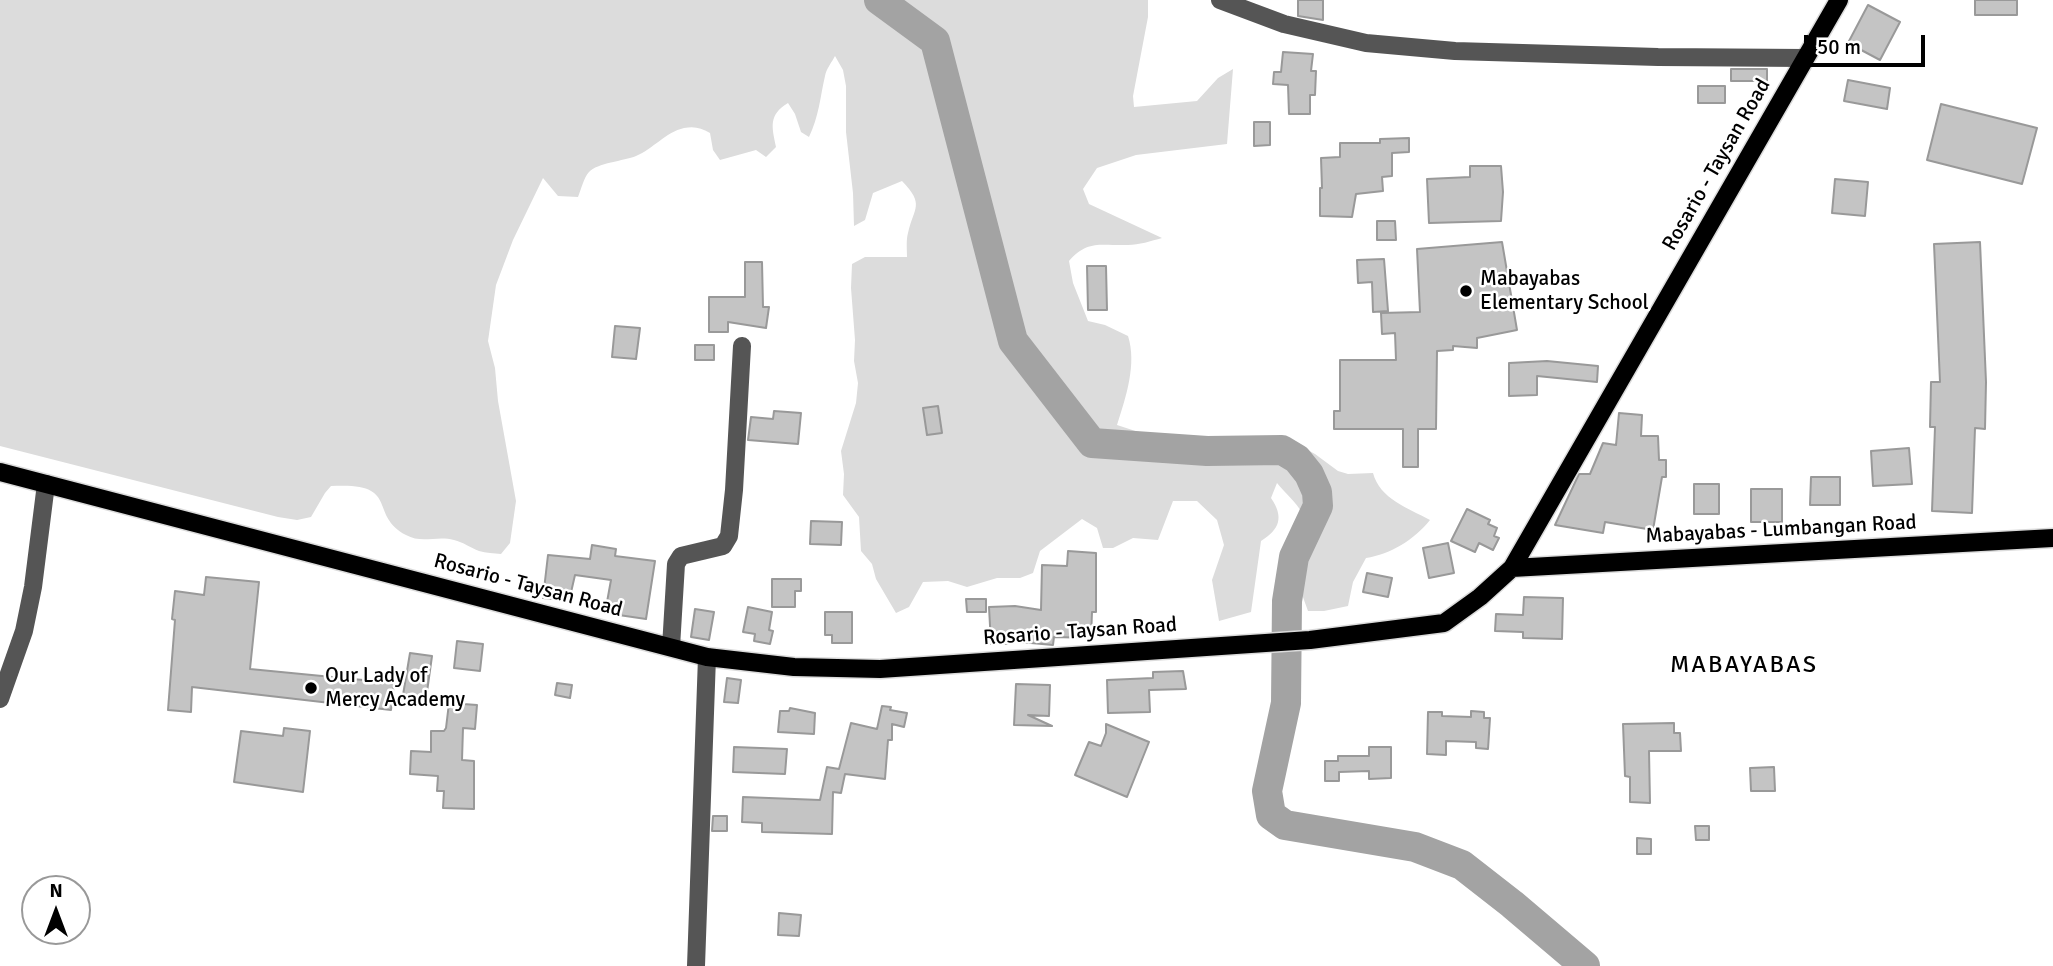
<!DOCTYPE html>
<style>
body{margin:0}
#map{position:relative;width:2053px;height:966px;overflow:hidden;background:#fff;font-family:Signika,sans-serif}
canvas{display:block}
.north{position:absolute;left:21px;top:875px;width:70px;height:70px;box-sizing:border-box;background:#fff;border:2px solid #999;border-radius:50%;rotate:0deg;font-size:19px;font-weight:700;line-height:28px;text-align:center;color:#000}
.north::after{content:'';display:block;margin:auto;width:24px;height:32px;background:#000;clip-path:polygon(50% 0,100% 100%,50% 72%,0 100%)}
.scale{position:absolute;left:1804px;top:35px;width:121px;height:32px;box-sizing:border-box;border:4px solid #000;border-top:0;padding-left:9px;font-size:21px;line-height:24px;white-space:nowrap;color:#000;-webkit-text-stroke:5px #fff;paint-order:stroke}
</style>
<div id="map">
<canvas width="2053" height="966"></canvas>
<div class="north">N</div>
<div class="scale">50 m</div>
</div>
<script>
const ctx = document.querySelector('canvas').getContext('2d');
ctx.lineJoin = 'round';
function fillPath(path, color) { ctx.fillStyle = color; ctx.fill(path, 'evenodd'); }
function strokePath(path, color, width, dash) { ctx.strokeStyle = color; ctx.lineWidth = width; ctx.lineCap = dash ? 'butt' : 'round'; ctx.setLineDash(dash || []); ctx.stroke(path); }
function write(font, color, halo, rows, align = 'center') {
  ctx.font = font + ' Signika,sans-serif'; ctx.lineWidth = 5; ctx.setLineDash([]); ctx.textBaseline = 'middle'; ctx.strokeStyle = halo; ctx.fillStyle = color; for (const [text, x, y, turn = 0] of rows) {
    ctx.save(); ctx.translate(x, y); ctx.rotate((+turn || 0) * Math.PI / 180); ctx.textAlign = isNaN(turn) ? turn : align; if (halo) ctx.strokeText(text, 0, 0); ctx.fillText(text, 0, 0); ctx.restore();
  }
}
const green = new Path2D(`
 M 0,0 L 1148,0 L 1148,17 L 1133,96 L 1134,107 L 1197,101 L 1218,78 L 1233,69 L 1227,144 L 1136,155 L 1097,168 L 1083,189 L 1089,204 L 1162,238 C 1151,241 1139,245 1128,245 C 1102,246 1088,239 1069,261 L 1073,283 L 1088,321 L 1105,325 L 1128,336 C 1137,364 1126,397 1117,425 L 1163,440 L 1295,443 L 1315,454 L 1338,471 L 1348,474 L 1373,473 C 1380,499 1408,508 1430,520 C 1414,540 1391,554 1366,558 L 1353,582 L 1348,606 L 1324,611 L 1308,611 C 1304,599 1298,587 1300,573 C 1301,553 1314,534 1302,513 C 1297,503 1285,493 1277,483 L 1271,498 C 1284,517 1280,529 1261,541 L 1251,612 L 1219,621 L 1212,580 L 1224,545 L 1217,520 L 1197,501 L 1173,501 L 1158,540 L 1133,538 L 1113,548 L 1103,548 L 1097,528 L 1082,519 L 1040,551 L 1033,573 L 1020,578 L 997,578 L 967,587 L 948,581 L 923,582 L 909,607 L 896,613 L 876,579 L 872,564 L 861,551 L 859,517 L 843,495 L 844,474 L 841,451 L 856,403 L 858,383 L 854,361 L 855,340 L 851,288 L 852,264 L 865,257 L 907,257 C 907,249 906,240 908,233 C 914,207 925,205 902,181 L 873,193 L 865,220 L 854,226 L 853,193 L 846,132 L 846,86 L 843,70 L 835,56 C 832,62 826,69 825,76 C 820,98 819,116 809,137 L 801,132 L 795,114 L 788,103 C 768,115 772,127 776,147 L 766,157 L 756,150 L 720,160 L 713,150 L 710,133 C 701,128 695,126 684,128 C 666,132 653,149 636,156 C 624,161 597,163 589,172 C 584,177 581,190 578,197 L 558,196 L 543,178 L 513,240 L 496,285 L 488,341 L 495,368 L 498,401 L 516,501 L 510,543 L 501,554 C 494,553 486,553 479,551 C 471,548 463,542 454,540 C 437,535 422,544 406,535 C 367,514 402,482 331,486 L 325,493 L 311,517 L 297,520 L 278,517 L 0,446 Z`);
const river = new Path2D(`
 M 879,0 L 935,41 L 1013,341 L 1092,443 L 1207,451 L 1282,450 L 1297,459 L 1309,474 L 1317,492 L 1318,506 L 1294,557 L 1287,601 L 1286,703 L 1267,791 L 1271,815 L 1285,825 L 1415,847 L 1462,865 L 1512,904 L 1585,966`);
const building = new Path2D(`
 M 1298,0 L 1323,0 L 1323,20 L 1298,16 Z
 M 1975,0 L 2017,0 L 2017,15 L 1975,15 Z
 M 1868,5 L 1900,22 L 1880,60 L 1848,43 Z
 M 1283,52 L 1313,54 L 1311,71 L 1316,71 L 1315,95 L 1310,95 L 1310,114 L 1289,114 L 1288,85 L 1273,84 L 1274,72 L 1281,72 Z
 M 1731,69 L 1767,69 L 1767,81 L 1731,81 Z
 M 1848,80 L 1890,88 L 1887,109 L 1844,101 Z
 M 1698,86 L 1725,86 L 1725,103 L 1698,103 Z
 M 1941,104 L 2037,128 L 2022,184 L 1927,160 Z
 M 1254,122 L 1270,122 L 1270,145 L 1254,146 Z
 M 1409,138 L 1409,152 L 1392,153 L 1392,176 L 1382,177 L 1383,191 L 1356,194 L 1352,217 L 1320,216 L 1320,188 L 1322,188 L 1321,158 L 1340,157 L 1340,143 L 1380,143 L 1380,139 Z
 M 1470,166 L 1501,166 L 1503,192 L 1501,221 L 1429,223 L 1427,179 L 1470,177 Z
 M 1835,179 L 1868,182 L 1865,216 L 1832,213 Z
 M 1377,221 L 1395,221 L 1396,240 L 1377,240 Z
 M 1502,242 L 1517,330 L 1477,338 L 1477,348 L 1453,346 L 1453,350 L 1437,351 L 1436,429 L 1418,429 L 1418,467 L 1403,467 L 1403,429 L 1334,429 L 1334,411 L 1340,411 L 1340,360 L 1396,360 L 1395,333 L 1382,334 L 1381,313 L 1420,312 L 1417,249 Z
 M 1980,242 L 1986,382 L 1985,429 L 1975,428 L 1972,513 L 1932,511 L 1935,427 L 1930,427 L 1931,382 L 1940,382 L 1934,244 Z
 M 1384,259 L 1388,311 L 1373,312 L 1372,282 L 1358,283 L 1357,260 Z
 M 745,262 L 762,262 L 763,307 L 769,307 L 766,328 L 728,322 L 728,332 L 709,332 L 709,297 L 745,297 Z
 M 1087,266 L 1106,266 L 1107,310 L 1088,310 Z
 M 615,326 L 640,328 L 636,359 L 612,357 Z
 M 695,345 L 714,345 L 714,360 L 695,360 Z
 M 1547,361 L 1598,366 L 1597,382 L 1537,376 L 1537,395 L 1509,396 L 1509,363 Z
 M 938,406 L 942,433 L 927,435 L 923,408 Z
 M 774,411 L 801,413 L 798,444 L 748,440 L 751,417 L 773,419 Z
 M 1619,413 L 1642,415 L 1641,436 L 1658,436 L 1659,460 L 1666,460 L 1666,477 L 1662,477 L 1653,530 L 1605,522 L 1603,533 L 1555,525 L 1579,474 L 1590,474 L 1603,443 L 1616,445 Z
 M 1909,448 L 1912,484 L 1873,486 L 1871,451 Z
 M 1811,477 L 1840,477 L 1840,505 L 1810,505 Z
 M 1694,484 L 1719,484 L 1719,514 L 1694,514 Z
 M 1751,489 L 1782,489 L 1782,522 L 1751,522 Z
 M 1467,509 L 1490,520 L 1488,524 L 1497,528 L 1494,536 L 1499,538 L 1493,550 L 1479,543 L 1475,552 L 1451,541 Z
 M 811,521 L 842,522 L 841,545 L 810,544 Z
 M 1448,543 L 1454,573 L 1429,578 L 1423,548 Z
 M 592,545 L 616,549 L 615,556 L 655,561 L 646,619 L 605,613 L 611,580 L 575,575 L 569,601 L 543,598 L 548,555 L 590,559 Z
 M 1068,551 L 1096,553 L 1096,612 L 1092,612 L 1091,638 L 1054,637 L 1053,645 L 1009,641 L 1009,644 L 991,644 L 989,607 L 1015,606 L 1041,610 L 1042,565 L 1067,566 Z
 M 1367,573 L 1392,578 L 1388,597 L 1363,592 Z
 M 206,577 L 259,582 L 250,669 L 394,683 L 391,710 L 192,687 L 191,712 L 168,710 L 175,620 L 172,619 L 175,591 L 204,595 Z
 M 772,579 L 801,579 L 801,591 L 795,591 L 795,607 L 772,607 Z
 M 1524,597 L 1563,598 L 1562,639 L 1523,638 L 1523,632 L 1495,631 L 1496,614 L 1523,615 Z
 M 966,599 L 986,599 L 986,612 L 967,612 Z
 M 748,607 L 772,612 L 769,630 L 773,631 L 770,644 L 754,641 L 755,634 L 743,632 Z
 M 695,609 L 714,612 L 709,640 L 691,637 Z
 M 825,612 L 852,612 L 852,643 L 832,643 L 832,635 L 825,635 Z
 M 457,641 L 483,644 L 480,671 L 454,668 Z
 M 410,653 L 432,656 L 426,699 L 403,695 Z
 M 1183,671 L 1186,689 L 1149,690 L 1150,712 L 1108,713 L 1107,680 L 1153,678 L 1153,672 Z
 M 727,678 L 741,680 L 738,703 L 724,702 Z
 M 557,683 L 572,685 L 570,698 L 555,695 Z
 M 1016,684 L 1050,685 L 1049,716 L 1028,715 L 1052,726 L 1014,725 Z
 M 449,703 L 477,705 L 475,729 L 463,728 L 462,760 L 474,761 L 474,809 L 443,808 L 444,791 L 437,791 L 438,776 L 410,774 L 411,751 L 431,752 L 431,731 L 444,731 L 446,728 Z
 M 882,706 L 891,707 L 890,710 L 907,713 L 904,727 L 892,724 L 892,740 L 888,740 L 885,779 L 845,774 L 841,793 L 833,792 L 832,834 L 762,832 L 762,823 L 742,822 L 743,797 L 820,800 L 827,767 L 839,769 L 851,723 L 877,729 Z
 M 790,708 L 815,713 L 814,734 L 778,732 L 780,711 L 789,711 Z
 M 1471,711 L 1484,712 L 1484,718 L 1490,718 L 1488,749 L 1476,748 L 1476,742 L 1446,741 L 1446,755 L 1427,754 L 1428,712 L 1442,712 L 1442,716 L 1471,717 Z
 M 1674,723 L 1674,733 L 1680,733 L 1681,751 L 1649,751 L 1650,803 L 1630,802 L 1630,777 L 1625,776 L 1623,724 Z
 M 1106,724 L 1149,742 L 1127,797 L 1075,775 L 1089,742 L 1101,746 L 1106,733 Z
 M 284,728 L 310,731 L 303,792 L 234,782 L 241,731 L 283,736 Z
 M 734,747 L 787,749 L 785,774 L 733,772 Z
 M 1369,747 L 1391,747 L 1391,778 L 1369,779 L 1369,771 L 1339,772 L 1339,781 L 1325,781 L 1325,761 L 1338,761 L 1338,756 L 1369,756 Z
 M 1774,767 L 1775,791 L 1751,791 L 1750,768 Z
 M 713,816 L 727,816 L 727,831 L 712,831 Z
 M 1695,826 L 1709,826 L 1709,840 L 1696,840 Z
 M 1637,838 L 1651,839 L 1651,854 L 1637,854 Z
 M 779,913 L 801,915 L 799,936 L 778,935 Z`);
const minor = new Path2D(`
 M 1220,0 L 1284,24 L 1366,43 L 1455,51 L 1658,57 L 1805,58
 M 671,647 L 676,564 L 681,556 L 723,546 L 729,536 L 734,490 L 742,346
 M 0,699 L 24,631 L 33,587 L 46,484
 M 696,966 L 707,657`);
const major = new Path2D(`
 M 0,472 L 707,657 L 794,667 L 880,669 L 1310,640 L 1444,623 L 1480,597 L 1512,568 L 1839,0
 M 1512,568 L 2053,538`);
const markers = [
 [1466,291,7,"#000"],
 [311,688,7,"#000"]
];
const streetNames = [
 ["Rosario - Taysan Road",1717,165,-60],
 ["Mabayabas - Lumbangan Road",1781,530,-3],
 ["Rosario - Taysan Road",528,586,15],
 ["Rosario - Taysan Road",1080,632,-4]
];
const poiNames = [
 ["Mabayabas",1480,279],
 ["Elementary School",1480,303],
 ["Our Lady of",325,676],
 ["Mercy Academy",325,700]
];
const quarterNames = [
 ["MABAYABAS",1744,666]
];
fillPath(green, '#dcdcdc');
strokePath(river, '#a3a3a3', 30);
fillPath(building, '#c4c4c4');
strokePath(building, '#999', 2);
strokePath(major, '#dbdbdb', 21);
strokePath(minor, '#555', 18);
strokePath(major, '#000', 18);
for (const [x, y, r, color] of markers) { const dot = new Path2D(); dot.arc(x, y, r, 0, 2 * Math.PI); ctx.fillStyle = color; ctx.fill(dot); strokePath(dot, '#fff', 2.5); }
write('21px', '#000', '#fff', streetNames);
write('21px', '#000', '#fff', poiNames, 'left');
ctx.letterSpacing = '2px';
write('24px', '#000', '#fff', quarterNames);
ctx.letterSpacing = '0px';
</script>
